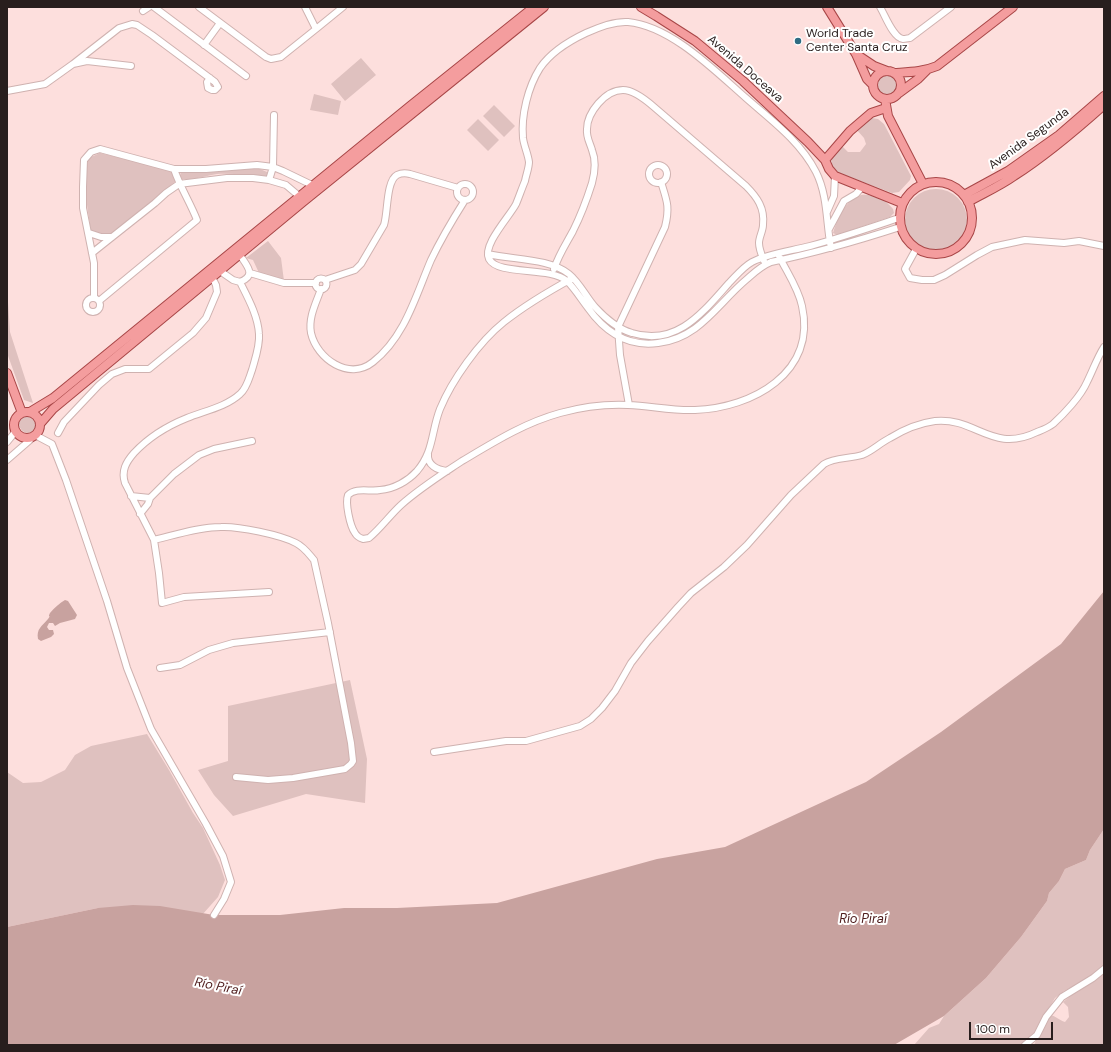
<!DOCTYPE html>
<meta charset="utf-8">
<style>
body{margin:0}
#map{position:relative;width:1111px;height:1052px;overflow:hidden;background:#fddfdd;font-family:"DM Sans",sans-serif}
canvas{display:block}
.frame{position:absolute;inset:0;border:8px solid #281e1d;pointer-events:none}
.scale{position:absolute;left:969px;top:1022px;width:84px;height:18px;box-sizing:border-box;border:2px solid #281e1d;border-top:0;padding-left:5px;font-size:12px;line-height:14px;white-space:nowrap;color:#281e1d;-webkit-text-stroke:3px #fff;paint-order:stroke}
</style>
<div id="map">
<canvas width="1111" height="1052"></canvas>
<div class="frame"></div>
<div class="scale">100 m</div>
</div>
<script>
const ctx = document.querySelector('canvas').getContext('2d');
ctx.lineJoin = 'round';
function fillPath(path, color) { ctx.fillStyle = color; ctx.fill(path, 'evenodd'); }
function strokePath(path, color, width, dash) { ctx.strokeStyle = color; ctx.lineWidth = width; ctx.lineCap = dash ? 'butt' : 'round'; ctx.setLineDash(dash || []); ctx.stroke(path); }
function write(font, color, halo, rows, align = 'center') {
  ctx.font = font + ' "DM Sans",sans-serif'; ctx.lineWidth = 4; ctx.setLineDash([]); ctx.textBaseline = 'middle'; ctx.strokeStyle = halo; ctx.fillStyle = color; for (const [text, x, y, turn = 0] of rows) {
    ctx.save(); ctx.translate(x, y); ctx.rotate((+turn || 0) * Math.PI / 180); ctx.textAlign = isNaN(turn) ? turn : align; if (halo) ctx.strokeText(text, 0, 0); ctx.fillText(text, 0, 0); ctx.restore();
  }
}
const green = new Path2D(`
 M 361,58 L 376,75 L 345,101 L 331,84 Z
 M876 85a11 11 0 1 1 22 0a11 11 0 1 1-22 0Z
 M 314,94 L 341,101 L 338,115 L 310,110 Z
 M 494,105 L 515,126 L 504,137 L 483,116 Z
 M 872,118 L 878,119 L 884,124 L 911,176 L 910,180 L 899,192 L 892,193 L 839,173 L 832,166 L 831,158 L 841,145 L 848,152 L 860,152 L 866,144 L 864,138 L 856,129 Z
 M 478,119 L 499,140 L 488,151 L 467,130 Z
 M 100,153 L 169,170 L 173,174 L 176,181 L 111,235 L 105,236 L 91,231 C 88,208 81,181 89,158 Z
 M 248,169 L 260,169 L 267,172 L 267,176 C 250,176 234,173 217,174 C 205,176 194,180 182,179 L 180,176 L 181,171 L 197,173 Z
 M905 220a31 31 0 1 1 62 0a31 31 0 1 1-62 0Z
 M 861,195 C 874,194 885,199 893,209 L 894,213 L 890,217 L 837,235 L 833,233 C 839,215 843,203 861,195 Z
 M 268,241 L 281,258 L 284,281 L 259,273 L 253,260 L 246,258 Z
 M 7,287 L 10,332 L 33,403 L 24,400 L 7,353 Z
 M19 424a9 9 0 1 1 18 0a9 9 0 1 1-18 0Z
 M 350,680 L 367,759 L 365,803 L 306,794 L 233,816 L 214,795 L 198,770 L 228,761 L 228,706 Z
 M 147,734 L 169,770 L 193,813 L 203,828 L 220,865 L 225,880 L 218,897 L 202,915 L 98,908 L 7,927 L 7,772 L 23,783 L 41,782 L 65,770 L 75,755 L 91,746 Z
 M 1104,829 L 1104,967 L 1078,984 L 1064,991 L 1055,998 L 1045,1015 L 1035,1034 L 1021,1045 L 914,1045 L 929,1028 L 939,1024 L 944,1016 L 986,978 L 1021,937 L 1047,901 L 1049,893 L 1059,881 L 1065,869 L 1086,860 L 1090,850 Z
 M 1104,973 L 1104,1045 L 1034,1045 L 1040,1032 L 1046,1024 L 1047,1019 L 1050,1015 C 1056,1016 1059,1020 1065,1022 L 1069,1017 L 1068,1007 L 1063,1002 L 1073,994 Z`);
const water = new Path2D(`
 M 1104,591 L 1104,829 L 1090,850 L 1086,860 L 1065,869 L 1059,881 L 1049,893 L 1047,901 L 1021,937 L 986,978 L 944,1016 L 894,1045 L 7,1045 L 7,927 L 98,908 L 133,905 L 160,906 L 214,915 L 280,915 L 344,908 L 397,908 L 497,903 L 657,859 L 725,847 L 866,782 L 941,732 L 1061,644 Z
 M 65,600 L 68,601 L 77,615 L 75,619 L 60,623 L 55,626 L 53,623 L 49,623 L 47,627 L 49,630 L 53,630 L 54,634 L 51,637 L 41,641 L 38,639 C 36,629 42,626 48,619 C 52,614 47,619 50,613 C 54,608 60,603 65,600 Z`);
const minor = new Path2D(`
 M 154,7 L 246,76
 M 199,7 L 266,57 L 271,59 L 281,57 L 316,29 L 305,7
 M 880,7 C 885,15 893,38 903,39 C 905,39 909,38 910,38 L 951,7
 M 143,11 L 149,7
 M 316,29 L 343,7
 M 204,45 L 220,23
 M 73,64 L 119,28 L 132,24 L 137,25 L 152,35 L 215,82 L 218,87 L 215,90 L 212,90 L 208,88 L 207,82 L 210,78
 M 7,91 L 45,84 L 73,64 L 87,61 L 131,66
 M649 174a9 9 0 1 1 18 0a9 9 0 1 1-18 0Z
 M 269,180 L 273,167 L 274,115
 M457 192a8 8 0 1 1 16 0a8 8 0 1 1-16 0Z
 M 827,212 L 834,196 L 835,176
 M 829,229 L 844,201 L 856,194 L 862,187
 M 89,233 L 101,237 L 112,237
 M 831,248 C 826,223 828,196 816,172 C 800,141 771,120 746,98 C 715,71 671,26 628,22 C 614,21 599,27 586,33 C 569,41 551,52 540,68 C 528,87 521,115 523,138 C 524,146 528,154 529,162 C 529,168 526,175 525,181 C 522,188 519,197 516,204 C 510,216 482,245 489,259 C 498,276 550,266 567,281 C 575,289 581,299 588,308 C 605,332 628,347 658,343 C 700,338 717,304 747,279 C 755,272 761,266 771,262 C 815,253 857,241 900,227
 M 916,249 L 905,269 L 910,278 L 922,280 L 934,280 L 945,275 L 977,255 L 992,247 L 1025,240 L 1064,243 L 1079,241 L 1104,246
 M 92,253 L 155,203 L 166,193 L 179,184 L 227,178 L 253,178 L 269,180 L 286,185 L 299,196
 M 488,254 C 513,260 549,258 569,274 C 580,283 586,297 595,307 C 605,318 618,329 632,333 C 677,347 703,312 729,283 C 736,276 743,267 752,262 C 769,253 791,251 810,246 C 840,238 869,228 899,218
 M 554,269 C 559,254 566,244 573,231 C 581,215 587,199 592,183 C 595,172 596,160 592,150 C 590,143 586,137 587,129 C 587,113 605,90 623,90 C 634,90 646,100 654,107 L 746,186 C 757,197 765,208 763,225 C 763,231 759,237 759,243 C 759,249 762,256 764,261
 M 220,271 L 233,280 L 240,282 C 257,275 247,266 240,255
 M 250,273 L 284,283 L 316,283
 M 573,278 C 551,290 524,306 504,322 C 479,342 452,380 440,409 C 431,432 434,451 417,471 C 408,481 394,489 380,490 C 370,492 356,487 348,495 C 345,503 350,526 355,533 C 357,537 360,538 363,539 L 369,538 C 381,528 390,515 401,505 C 420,488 441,475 462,461 C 494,442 524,423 560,413 C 582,407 606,404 628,405 C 651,406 673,411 695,410 C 752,408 817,373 802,306 C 798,287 786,271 778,254
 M315.5 284a5.5 5.5 0 1 1 11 0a5.5 5.5 0 1 1-11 0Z
 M 325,280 L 355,270 L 361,264 L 384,225 C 388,213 386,181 397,175 C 401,173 406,173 410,174 L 458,188
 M 240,282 C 248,298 258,316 259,334 C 260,346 255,359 252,370 C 249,378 247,388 240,394 C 226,407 204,411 187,418 C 167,426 149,437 134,453 C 126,462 121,471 125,483 L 154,540 L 159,573 L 162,603 L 184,597 L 269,592
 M 321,289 C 316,303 308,318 311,333 C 317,359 349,381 373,362 C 405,337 416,295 431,260 C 441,239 453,219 465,200
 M 94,298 L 94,263 L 83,208 L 83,187 L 84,160 L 91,152 L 100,149 L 174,169 L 206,169 L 257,165 L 273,167 L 283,171 L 312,185
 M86 305a7 7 0 1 1 14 0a7 7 0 1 1-14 0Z
 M 99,301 L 197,220 C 190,202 180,187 174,169
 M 629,405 L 620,355 L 618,327 L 665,227 C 670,207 667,201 661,182
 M 58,433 L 64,422 L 99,385 L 112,374 L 125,369 L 149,369 L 193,333 L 206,318 L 217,292 L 216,285 L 212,277
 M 35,435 L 52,444 L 66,480 L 107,601 L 127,668 L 151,729 L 206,824 L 223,856 L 231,882 L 224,899 L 214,915
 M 7,442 L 16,431
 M 428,454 C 427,465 437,470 447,471
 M 7,460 L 30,440 L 31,437
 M 131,496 L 150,498
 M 140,514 L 148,504 L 150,498 L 174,474 L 199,455 L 214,449 L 252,441
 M 154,540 C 175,535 199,527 221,527 C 238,526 281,535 296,543 C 304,547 308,553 314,560 L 328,623 L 351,743 L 353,761 L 351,764 L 345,769 L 293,778 L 268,780 L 236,777
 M 160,668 L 180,665 L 209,650 L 233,643 L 330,632
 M 434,752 L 506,741 L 526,741 L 580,726 L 591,719 L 602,708 L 615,691 L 631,663 L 648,641 L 678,607 L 691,593 L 724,567 L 747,545 L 791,495 L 824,464 C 835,457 849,459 862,455 C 872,451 880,443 890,438 C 903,430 920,423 935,421 C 976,417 992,454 1037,432 C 1042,430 1048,428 1053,424 C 1064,414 1081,396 1087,382 C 1093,370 1097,358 1104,347
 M 1025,1045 L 1037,1035 L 1046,1017 L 1062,997 L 1093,978 L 1104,969`);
const major = new Path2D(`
 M 641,7 L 656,16 L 695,41 L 743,81 L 808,142 L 825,160 L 829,169 L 835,176 L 902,203
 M 827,7 L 856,54 L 867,79 L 873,85
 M 856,54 L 874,66 L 887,71
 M873 85a14 14 0 1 1 28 0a14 14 0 1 1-28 0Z
 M 894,73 C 909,72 923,72 937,66 L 1013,7
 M 899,93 L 918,79 L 927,70
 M 885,99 L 888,116 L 923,184
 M 825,160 L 850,131 L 871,113 L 886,108
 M900 218a36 36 0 1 1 72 0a36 36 0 1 1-72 0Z
 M 964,195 L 1008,171 L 1059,135 L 1104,96
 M 968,202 C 984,193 1000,186 1014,176 C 1047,155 1076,130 1104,105
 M 7,373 L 22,413
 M 30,412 L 53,398 L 410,106 L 534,7
 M14 425a13 13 0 1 1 26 0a13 13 0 1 1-26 0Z
 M 40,424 L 53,409 L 303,202 L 544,7`);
const markers = [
 [798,41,4,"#2e6c82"]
];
const poiNames = [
 ["World Trade",806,34],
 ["Center Santa Cruz",806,48]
];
const streetNames = [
 ["Avenida Doceava",745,69,41],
 ["Avenida Segunda",1029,139,-36]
];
const waterNames = [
 ["Río Piraí",863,920],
 ["Río Piraí",218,987,11]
];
fillPath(green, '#dfc1bf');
fillPath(water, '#c8a29f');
strokePath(minor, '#cfb2b0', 8);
strokePath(major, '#a84647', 10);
strokePath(minor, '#fff', 6);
strokePath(major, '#f49d9e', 8);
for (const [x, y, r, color] of markers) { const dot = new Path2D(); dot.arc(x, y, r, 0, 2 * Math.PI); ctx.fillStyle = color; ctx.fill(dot); strokePath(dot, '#fff', 1.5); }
write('12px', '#281e1d', '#fff', poiNames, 'left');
write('12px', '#281e1d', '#fff', streetNames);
write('italic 13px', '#4e1c1c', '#fff', waterNames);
</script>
